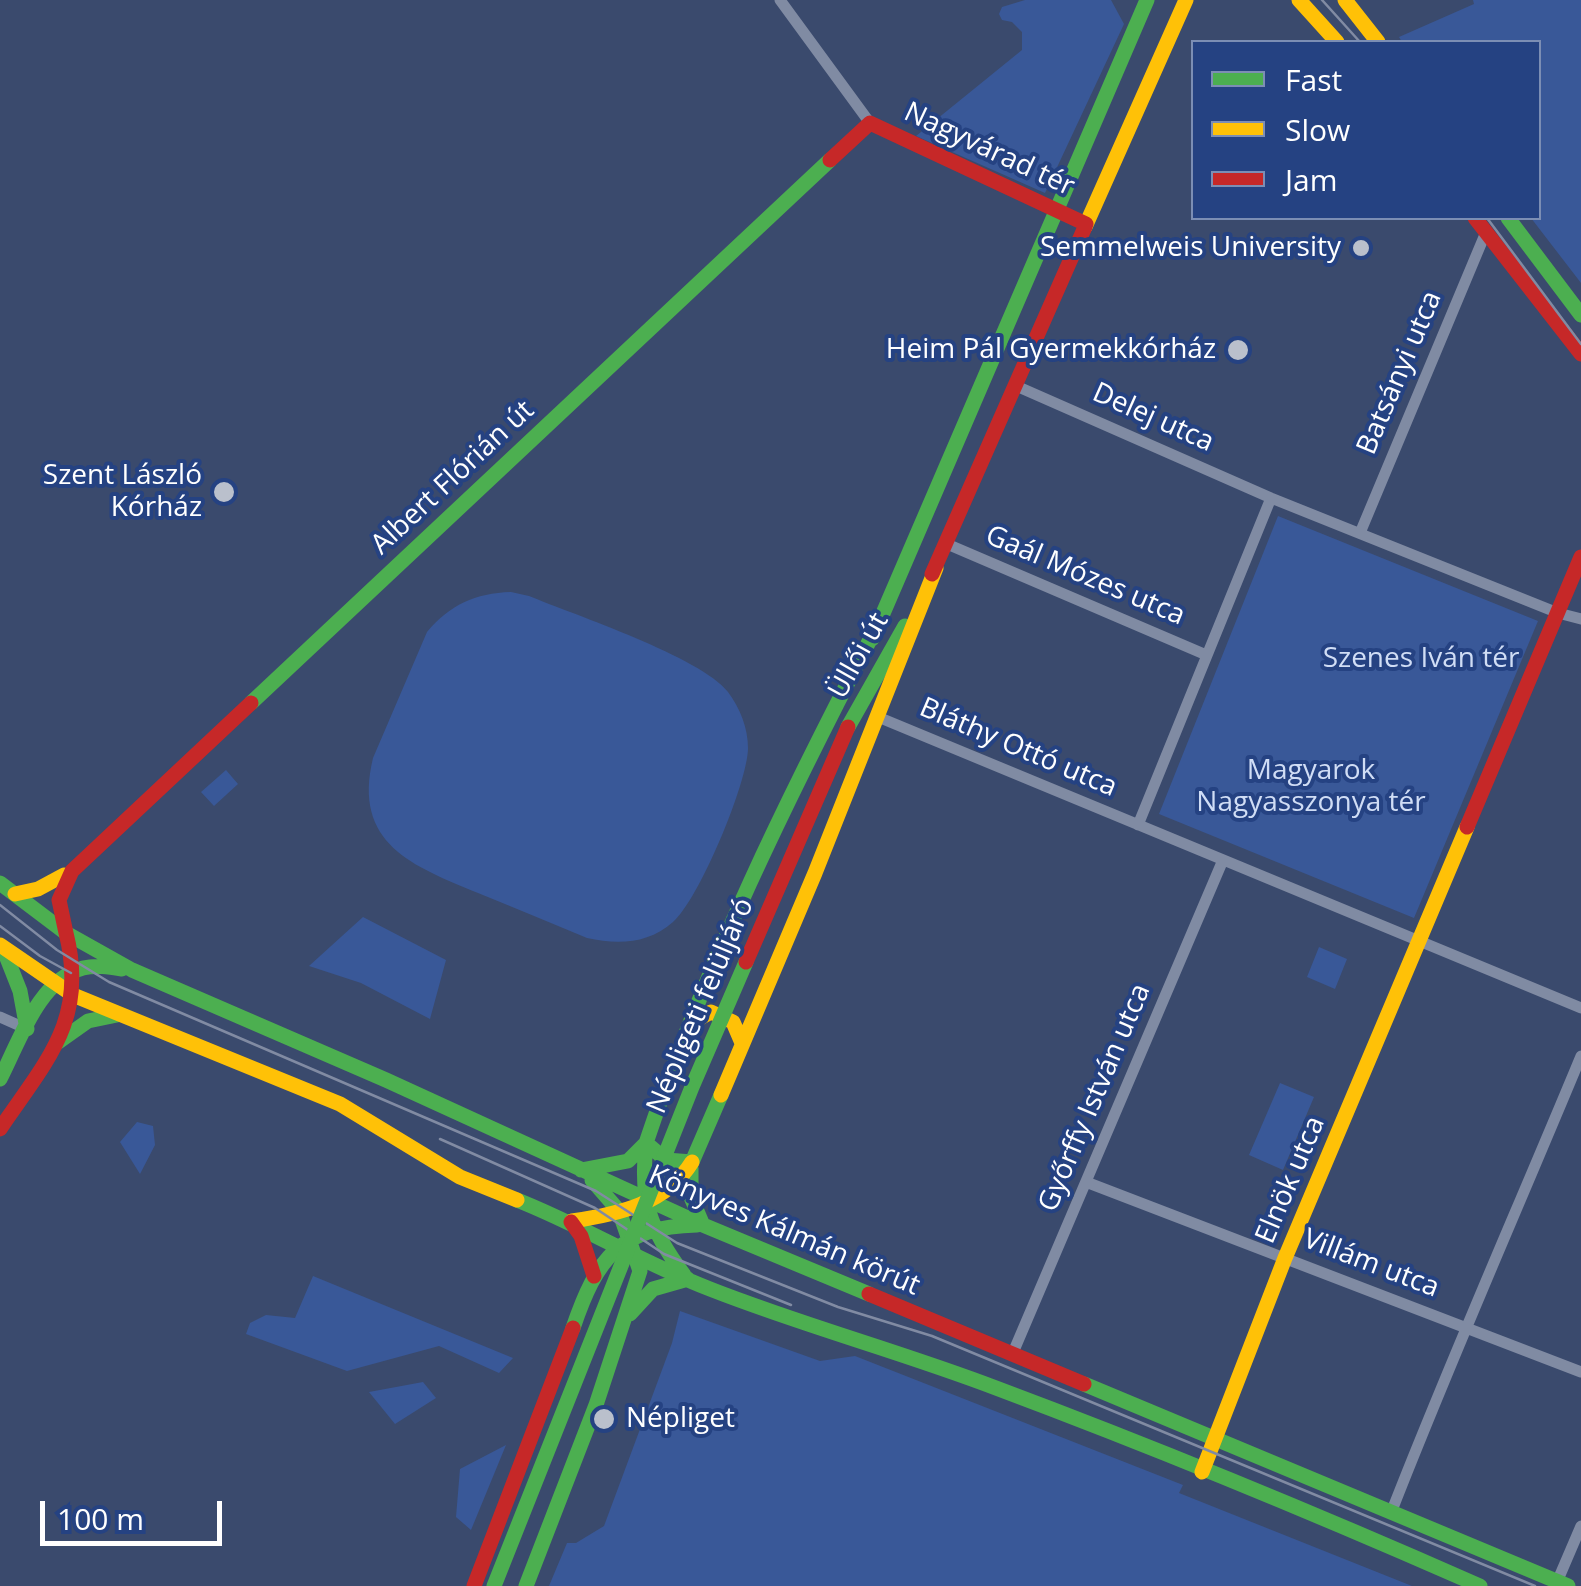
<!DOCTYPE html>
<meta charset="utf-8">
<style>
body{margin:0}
#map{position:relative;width:1581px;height:1586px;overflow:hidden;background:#3a4a6d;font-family:"Open Sans",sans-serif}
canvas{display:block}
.legend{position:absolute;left:1191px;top:40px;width:350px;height:180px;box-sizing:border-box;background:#254282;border:2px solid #7c8eb4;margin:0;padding:12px 18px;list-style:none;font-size:30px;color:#fff}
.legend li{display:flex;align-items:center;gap:20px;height:50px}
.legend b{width:50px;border:2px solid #7c8eb4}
.scale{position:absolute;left:40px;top:1501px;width:182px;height:45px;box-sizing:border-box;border:5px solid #fff;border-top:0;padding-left:12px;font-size:30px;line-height:35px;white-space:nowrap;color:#fff;-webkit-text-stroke:8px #254282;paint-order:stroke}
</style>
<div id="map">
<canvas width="1581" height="1586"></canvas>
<ul class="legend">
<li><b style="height:12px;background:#4caf50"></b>Fast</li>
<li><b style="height:12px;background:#ffc107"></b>Slow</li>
<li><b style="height:12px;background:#c62828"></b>Jam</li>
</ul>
<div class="scale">100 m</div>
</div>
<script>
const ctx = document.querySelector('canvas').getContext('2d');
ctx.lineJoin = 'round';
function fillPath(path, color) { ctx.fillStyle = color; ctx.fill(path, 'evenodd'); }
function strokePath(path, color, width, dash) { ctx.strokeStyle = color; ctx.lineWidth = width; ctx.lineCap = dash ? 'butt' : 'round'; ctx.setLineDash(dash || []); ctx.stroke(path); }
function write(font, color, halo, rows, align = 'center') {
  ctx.font = font + ' "Open Sans",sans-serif'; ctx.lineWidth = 8; ctx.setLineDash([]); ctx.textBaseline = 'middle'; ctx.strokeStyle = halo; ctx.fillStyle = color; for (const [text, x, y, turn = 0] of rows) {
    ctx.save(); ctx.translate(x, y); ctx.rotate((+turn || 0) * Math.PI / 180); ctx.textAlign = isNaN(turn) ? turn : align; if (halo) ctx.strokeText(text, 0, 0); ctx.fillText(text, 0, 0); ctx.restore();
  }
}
const green = new Path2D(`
 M 1025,0 L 1111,0 L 1124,24 L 1045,193 L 916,136 L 1022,50 L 1022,32 L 1012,22 L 1002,20 L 999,14 L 1002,7 Z
 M 1473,0 L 1581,0 L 1581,283 L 1531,218 L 1538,218 L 1538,42 L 1402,42 L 1399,37 L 1474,4 Z
 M 1278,516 L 1538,621 L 1414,918 L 1159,814 Z
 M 511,592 L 529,596 C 575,615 701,657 728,692 C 740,708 748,728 748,748 C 748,782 699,900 673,922 C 648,944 618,945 587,938 C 551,923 515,908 478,893 C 413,866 352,844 373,758 L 427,632 C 450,605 475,593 511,592 Z
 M 226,770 L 238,784 L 214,806 L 201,792 Z
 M 363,917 L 446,960 L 430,1019 L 361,983 L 309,966 Z
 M 1319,947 L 1347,959 L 1335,989 L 1307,977 Z
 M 1280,1083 L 1314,1097 L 1283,1170 L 1249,1155 Z
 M 137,1122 L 153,1126 L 155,1145 L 140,1174 L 120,1142 Z
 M 313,1276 L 513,1358 L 499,1373 L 439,1346 L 347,1371 L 246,1334 L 250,1323 L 266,1315 L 295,1318 Z
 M 680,1311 L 820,1361 L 855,1356 L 1183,1485 L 1179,1493 L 1412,1586 L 549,1586 L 567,1543 L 576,1543 L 604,1526 L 672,1343 Z
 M 423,1382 L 436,1398 L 395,1424 L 369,1392 Z
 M 506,1445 L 471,1530 L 456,1517 L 460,1469 Z`);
const street = new Path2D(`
 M 780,0 L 870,123
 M 1014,385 L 1271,498 L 1558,613 L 1581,619
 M 1360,533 L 1486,232
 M 947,544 L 1204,654
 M 878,717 L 1581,1008
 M 1138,825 L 1271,498
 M 0,1017 L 27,1029
 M 1086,1182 L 1581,1372
 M 1012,1355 L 1223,860
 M 1391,1513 C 1451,1359 1518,1208 1581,1056
 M 1557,1582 L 1581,1526`);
const fast = new Path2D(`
 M 1508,218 L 1581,315
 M 872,639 L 1147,0
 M 251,703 L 830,160
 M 848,727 L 905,626
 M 0,883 L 66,933 L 132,970 L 386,1080 L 703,1225 L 869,1294
 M 3,948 L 20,991 L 27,1029
 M 57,1043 L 88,1021 L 117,1015
 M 0,1079 C 19,1043 38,980 83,968 C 96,965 109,967 122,969
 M 721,1095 L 692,1162 L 666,1160 L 646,1143 C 705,966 788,797 874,632
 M 646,1143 C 640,1202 649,1228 684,1275
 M 691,1168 L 691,1197 L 702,1223
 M 581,1170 L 628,1161 L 646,1143
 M 517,1200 C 583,1226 644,1264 710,1289 C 804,1326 902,1352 996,1388 C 1159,1449 1321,1516 1480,1586
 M 630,1314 L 653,1289 L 688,1279
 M 573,1328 C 597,1258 619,1227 697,1225
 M 1084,1384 L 1568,1586
 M 526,1586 L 596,1405 L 640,1271 L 619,1211 L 592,1180`);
const slow = new Path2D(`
 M 1299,0 L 1337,42
 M 1345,0 L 1378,42
 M 1085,227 L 1186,0
 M 15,894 L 38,889 L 64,875
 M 0,945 L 73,995 L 340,1104 L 460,1177 L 517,1200
 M 691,1023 L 711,1012 L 733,1022 L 742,1043
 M 721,1095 L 815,873 L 936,568
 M 572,1221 C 619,1214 666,1204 692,1162
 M 1202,1472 L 1285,1258 L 1467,827`);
const jam = new Path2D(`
 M 830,160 L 870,123 L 1086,224
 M 1475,218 L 1581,354
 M 932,574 L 1085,227
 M 1467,827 L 1581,557
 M 66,933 L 59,900 L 72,871 L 251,703
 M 0,1129 C 46,1061 88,1020 66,933
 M 571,1222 L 581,1236 L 594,1276
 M 869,1294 L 1084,1384
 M 474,1586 L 573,1328`);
const tram = new Path2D(`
 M 1322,0 L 1360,42
 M 1487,218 L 1581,344
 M 0,905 L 57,950 L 109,982 L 596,1191 L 677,1243 L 838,1307 L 932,1336 L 1535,1586
 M 0,926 L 40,956 L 71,973
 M 440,1139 L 595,1208 L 664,1254 L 791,1305`);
const fastBridge = new Path2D(`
 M 494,1586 L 692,1087 L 746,962`);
const jamBridge = new Path2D(`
 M 746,962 L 848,727`);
const markers = [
 [1361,248,10,"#bac0cc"],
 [1238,350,12,"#bac0cc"],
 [224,492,12,"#bac0cc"],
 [604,1419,12,"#bac0cc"]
];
const streetNames = [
 ["Nagyvárad tér",989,150,25],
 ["Batsányi utca",1400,373,-67],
 ["Delej utca",1153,418,24],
 ["Albert Flórián út",453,478,-43],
 ["Gaál Mózes utca",1085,576,23],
 ["Üllői út",859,656,-61],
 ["Bláthy Ottó utca",1018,748,23],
 ["Népligeti felüljáró",701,1006,-67],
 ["Győrffy István utca",1095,1098,-67],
 ["Elnök utca",1291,1180,-67],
 ["Könyves Kálmán körút",784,1231,23],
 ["Villám utca",1371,1264,21]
];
const poiNames = [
 ["Semmelweis University",1341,248],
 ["Heim Pál Gyermekkórház",1216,350],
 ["Szent László",202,476],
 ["Kórház",202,508],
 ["Népliget",626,1419,"left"]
];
const parkNames = [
 ["Szenes Iván tér",1421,659],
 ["Magyarok",1311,771],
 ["Nagyasszonya tér",1311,803]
];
fillPath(green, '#395898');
strokePath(street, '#808ba3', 11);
strokePath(fast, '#4caf50', 15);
strokePath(slow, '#ffc107', 15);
strokePath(jam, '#c62828', 15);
strokePath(tram, '#818ba3', 2.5);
strokePath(fastBridge, '#4caf50', 15);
strokePath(jamBridge, '#c62828', 15);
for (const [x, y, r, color] of markers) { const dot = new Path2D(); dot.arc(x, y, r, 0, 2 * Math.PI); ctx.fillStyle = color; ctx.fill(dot); strokePath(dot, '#254282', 4); }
write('28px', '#fff', '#254282', streetNames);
write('28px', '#fff', '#254282', poiNames, 'right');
write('28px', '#d0ddf5', '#254282', parkNames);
</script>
